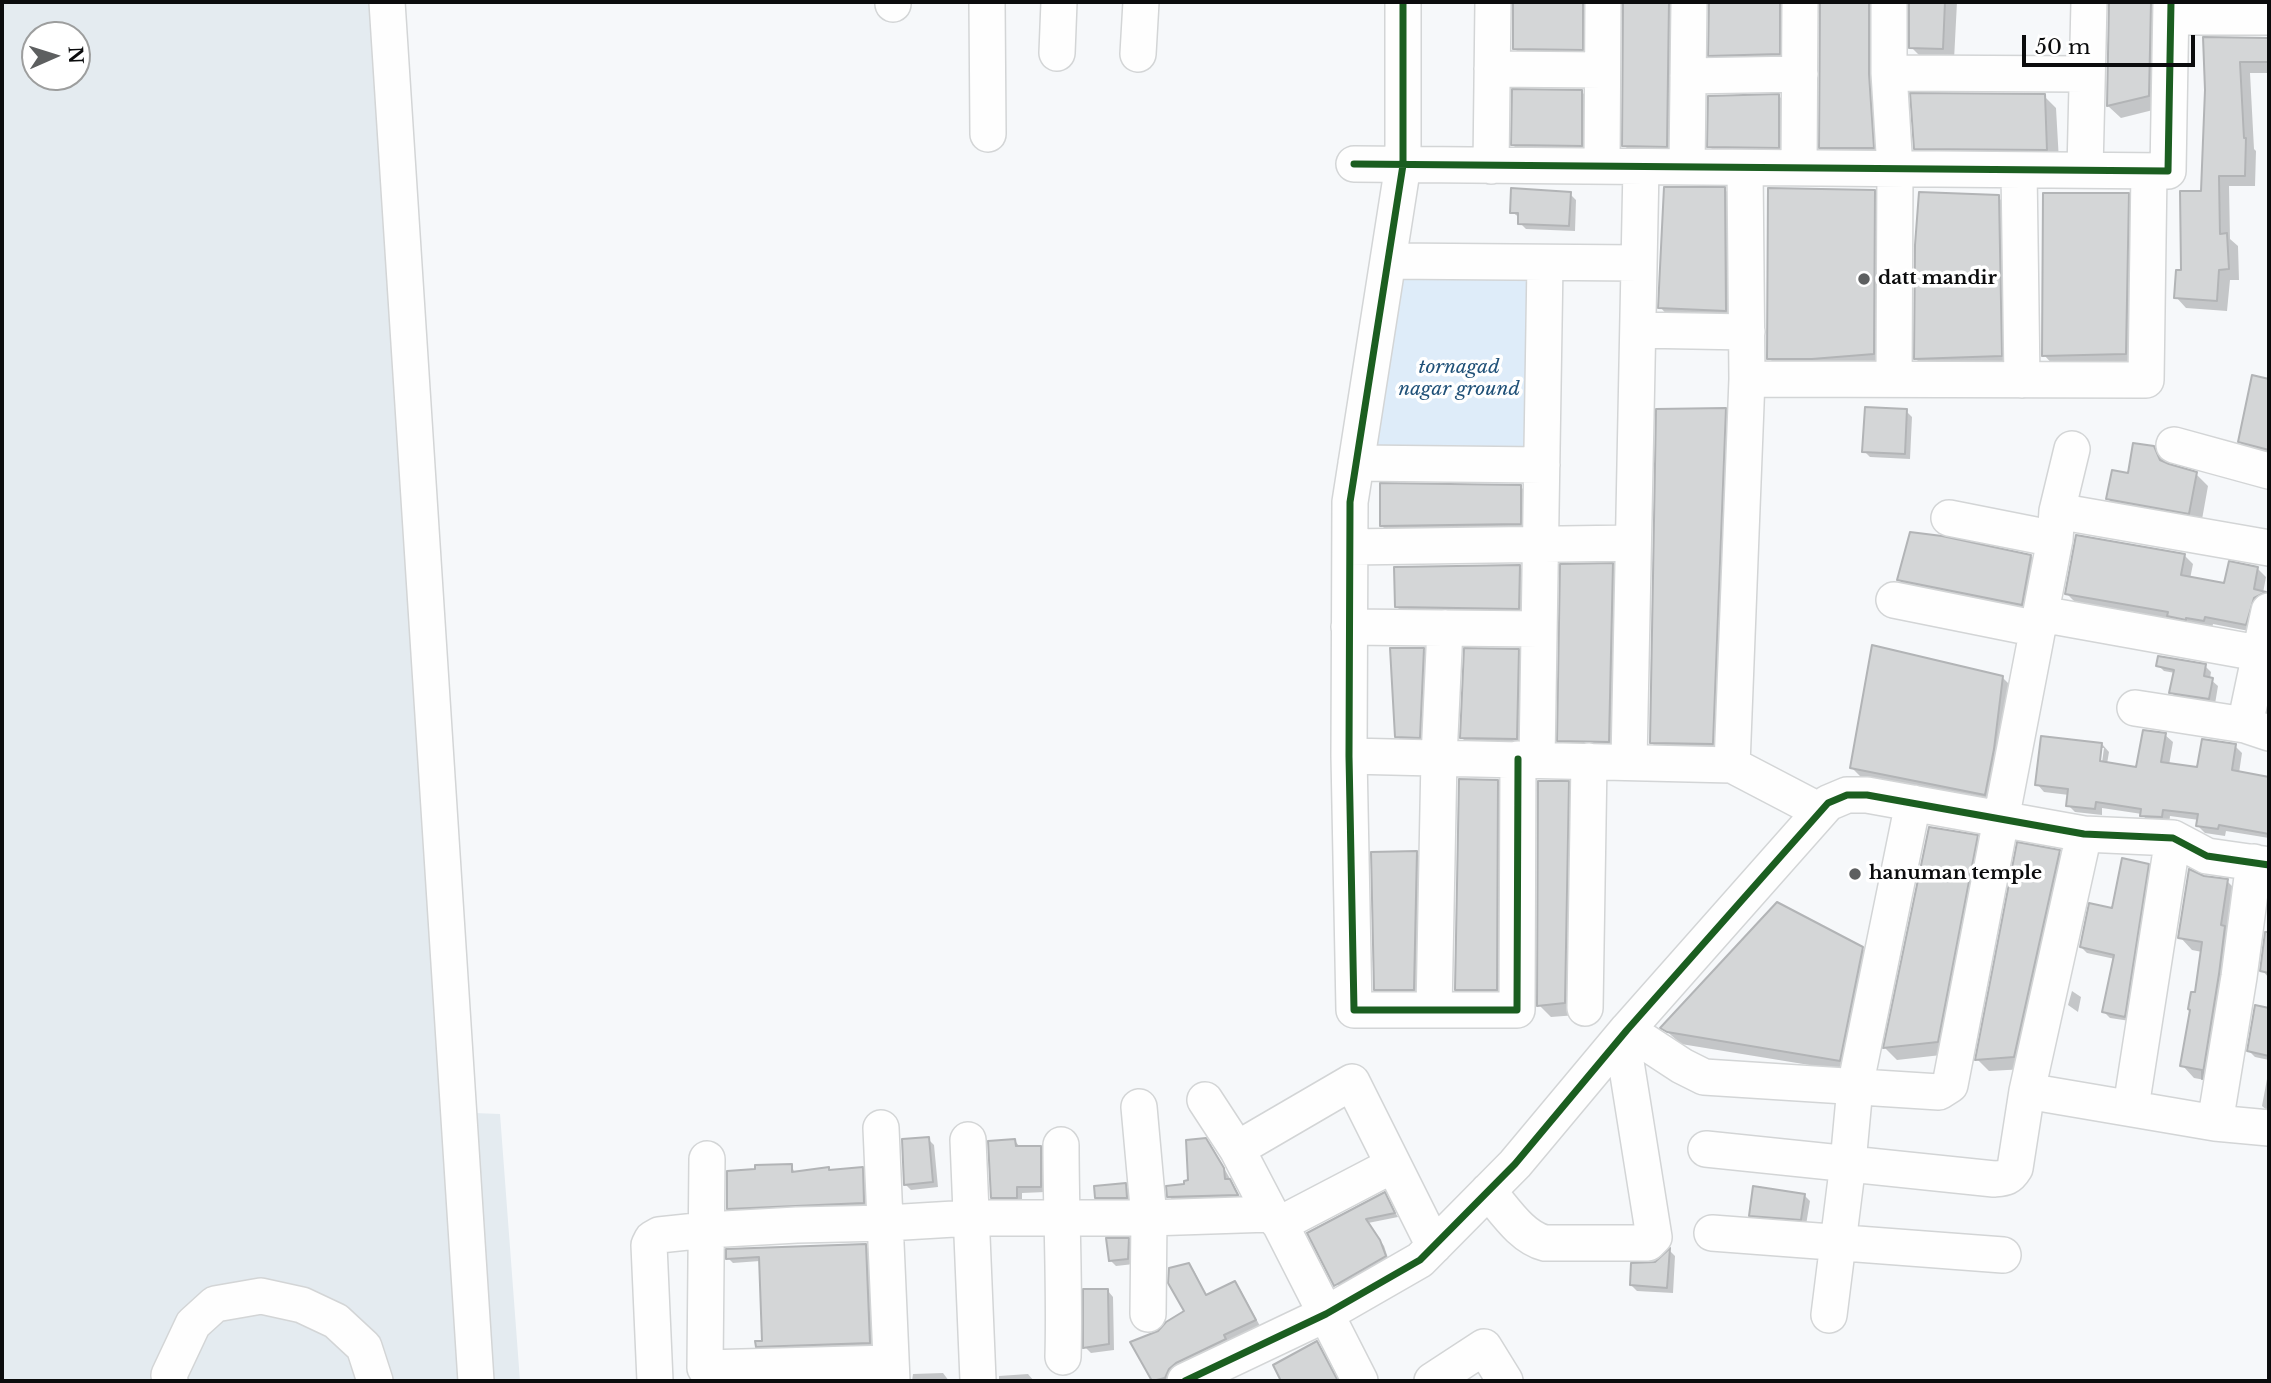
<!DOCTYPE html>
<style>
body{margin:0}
#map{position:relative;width:2271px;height:1383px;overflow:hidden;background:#f6f8fa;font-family:"Libre Baskerville",serif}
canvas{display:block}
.frame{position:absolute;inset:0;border:4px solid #0b0c0d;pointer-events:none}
.north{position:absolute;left:21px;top:21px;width:70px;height:70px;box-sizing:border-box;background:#fff;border:2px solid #9d9e9e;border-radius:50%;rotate:87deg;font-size:19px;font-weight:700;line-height:28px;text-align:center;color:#0b0c0d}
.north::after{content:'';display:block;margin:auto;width:24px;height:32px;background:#5d5f60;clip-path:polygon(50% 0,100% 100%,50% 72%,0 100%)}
.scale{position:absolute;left:2022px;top:35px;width:173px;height:32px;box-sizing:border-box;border:4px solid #0b0c0d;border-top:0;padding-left:9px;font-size:21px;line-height:24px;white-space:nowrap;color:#0b0c0d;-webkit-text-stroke:5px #fff;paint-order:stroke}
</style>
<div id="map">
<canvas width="2271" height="1383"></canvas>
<div class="frame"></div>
<div class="north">N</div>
<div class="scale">50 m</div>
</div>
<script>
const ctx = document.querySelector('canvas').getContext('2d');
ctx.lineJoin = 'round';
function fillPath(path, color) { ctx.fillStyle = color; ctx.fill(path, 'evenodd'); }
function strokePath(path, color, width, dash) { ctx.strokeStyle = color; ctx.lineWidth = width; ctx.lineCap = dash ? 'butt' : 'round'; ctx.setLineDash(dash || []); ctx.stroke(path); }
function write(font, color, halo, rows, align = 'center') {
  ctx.font = font + ' "Libre Baskerville",serif'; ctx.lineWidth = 7; ctx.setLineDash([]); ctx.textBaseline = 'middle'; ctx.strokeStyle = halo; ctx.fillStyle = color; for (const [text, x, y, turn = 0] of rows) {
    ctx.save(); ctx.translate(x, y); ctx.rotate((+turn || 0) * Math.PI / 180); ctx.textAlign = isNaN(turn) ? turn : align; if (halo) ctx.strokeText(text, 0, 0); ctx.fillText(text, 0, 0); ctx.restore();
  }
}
const built = new Path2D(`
 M 2,2 L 402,2 L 474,1113 L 500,1114 L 520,1381 L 2,1381 ZM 35,35 L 77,35 L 77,77 L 35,77 Z`);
const green = new Path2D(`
 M 1535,270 L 1535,455 L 1374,453 L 1395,272 Z`);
const shadow = new Path2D(`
 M 1515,2 L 1600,2 L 1594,61 L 1527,61 L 1514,48 Z
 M 1625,2 L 1686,2 L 1679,158 L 1636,158 L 1624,145 Z
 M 1711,2 L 1797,2 L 1791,66 L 1722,67 L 1710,55 Z
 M 1822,2 L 1886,2 L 1885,160 L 1833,159 L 1821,147 Z
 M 1911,2 L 1957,2 L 1954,60 L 1923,59 L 1911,47 Z
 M 2111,2 L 2166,2 L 2161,108 L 2121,118 L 2108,106 Z
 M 2205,39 L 2269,39 L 2269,73 L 2250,73 L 2254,149 L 2256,151 L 2255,186 L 2229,186 L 2230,239 L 2238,246 L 2239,280 L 2230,280 L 2227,311 L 2186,308 L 2176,297 L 2202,192 L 2206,90 Z
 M 1582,92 L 1594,104 L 1594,157 L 1525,157 L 1513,145 Z
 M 1779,96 L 1788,105 L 1787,156 L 1718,155 L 1709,146 Z
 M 2044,96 L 2056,108 L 2059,161 L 1928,160 L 1916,148 Z
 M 1724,189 L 1737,201 L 1738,322 L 1672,320 L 1660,307 Z
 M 1874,192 L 1886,204 L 1886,366 L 1781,371 L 1769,358 Z
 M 1570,194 L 1576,200 L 1575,231 L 1526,229 L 1520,223 L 1520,218 L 1512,212 Z
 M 2128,194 L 2140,207 L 2138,365 L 2056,368 L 2044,355 Z
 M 1998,197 L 2011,210 L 2013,367 L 1928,371 L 1916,359 Z
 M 2253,377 L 2269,380 L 2269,455 L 2247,449 L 2239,441 Z
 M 1725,410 L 1737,422 L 1724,756 L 1664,755 L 1651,742 Z
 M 1906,411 L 1912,417 L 1910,459 L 1870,457 L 1864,451 Z
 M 2154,448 L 2169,466 L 2196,474 L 2208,486 L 2201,525 L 2121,511 L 2108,499 Z
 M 1521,487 L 1533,499 L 1532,536 L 1394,538 L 1382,526 Z
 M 2184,555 L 2193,564 L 2190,579 L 2226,585 L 2257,568 L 2266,577 L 2263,593 L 2269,597 L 2254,632 L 2213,624 L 2212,629 L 2177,624 L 2172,619 L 2075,602 L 2067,594 Z
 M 2031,556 L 2043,569 L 2034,617 L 1911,592 L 1899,580 Z
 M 1612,565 L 1624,578 L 1621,754 L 1572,752 L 1559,740 Z
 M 1519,566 L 1532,579 L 1531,620 L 1409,619 L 1397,607 Z
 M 1423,650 L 1432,659 L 1428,746 L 1406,745 L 1397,736 Z
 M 1518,651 L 1530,663 L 1529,751 L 1474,750 L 1462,738 Z
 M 2158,665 L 2205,666 L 2211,672 L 2210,679 L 2218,686 L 2215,704 L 2177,698 L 2171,692 L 2175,673 L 2164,671 Z
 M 2002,677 L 2015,690 L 1997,807 L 1864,780 L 1852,768 Z
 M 2165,735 L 2173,742 L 2169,765 L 2199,769 L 2235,746 L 2242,753 L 2239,773 L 2269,778 L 2269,838 L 2226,831 L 2225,836 L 2205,833 L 2198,826 L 2199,820 L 2170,816 L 2169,824 L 2149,823 L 2142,814 L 2102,808 L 2102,815 L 2075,812 L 2068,805 L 2069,795 L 2044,792 L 2037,784 L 2102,744 L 2109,752 L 2107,764 L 2137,769 ZM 2100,748 L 2104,748 L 2101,770 L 2097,770 Z
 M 1497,781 L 1509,794 L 1509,1001 L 1469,1001 L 1456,989 Z
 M 1568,783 L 1580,795 L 1577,1015 L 1551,1017 L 1539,1005 Z
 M 1977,837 L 1989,849 L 1950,1054 L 1897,1060 L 1885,1048 Z
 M 2059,852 L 2071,864 L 2026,1069 L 1989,1071 L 1977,1059 Z
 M 1416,853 L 1429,865 L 1426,1001 L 1388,1001 L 1375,989 Z
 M 2148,865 L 2154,871 L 2130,1021 L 2110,1018 L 2104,1012 L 2115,959 L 2087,953 L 2081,947 Z
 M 2227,881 L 2240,894 L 2205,1080 L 2194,1078 L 2182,1065 L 2202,952 L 2192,950 L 2180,937 Z
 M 2269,914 L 2269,978 L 2262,970 Z
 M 1862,948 L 1875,961 L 1852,1072 L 1681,1044 L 1663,1028 Z
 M 2072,991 L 2081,997 L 2078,1012 L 2068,1005 Z
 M 2256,1007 L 2269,1010 L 2269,1060 L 2255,1057 L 2249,1051 Z
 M 2267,1079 L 2269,1079 L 2269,1112 L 2262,1106 Z
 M 928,1139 L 934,1145 L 938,1187 L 911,1190 L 905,1184 Z
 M 1205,1140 L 1211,1145 L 1242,1200 L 1174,1202 L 1169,1196 L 1190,1182 Z
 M 1015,1141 L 1020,1147 L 1040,1148 L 1046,1154 L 1046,1192 L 1022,1193 L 1022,1203 L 998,1203 L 992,1197 Z
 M 791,1165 L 795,1173 L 828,1169 L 831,1171 L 862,1169 L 866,1172 L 867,1206 L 732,1212 L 728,1208 Z
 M 1125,1185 L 1131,1191 L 1132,1203 L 1103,1203 L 1097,1197 Z
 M 1384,1194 L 1398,1217 L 1368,1223 L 1384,1246 L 1389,1261 L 1340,1289 L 1309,1233 Z
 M 1804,1195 L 1810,1201 L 1806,1225 L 1756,1221 L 1750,1215 Z
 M 1128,1240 L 1134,1246 L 1134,1264 L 1116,1266 L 1110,1260 Z
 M 865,1245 L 870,1250 L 874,1348 L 762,1351 L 757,1346 L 764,1342 L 760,1261 L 733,1263 L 728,1258 Z
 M 1670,1251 L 1675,1256 L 1673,1293 L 1637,1291 L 1631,1285 Z
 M 1188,1265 L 1194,1271 L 1207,1296 L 1234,1283 L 1240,1289 L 1260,1326 L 1171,1381 L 1154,1381 L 1132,1343 L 1159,1333 L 1187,1312 Z
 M 1108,1291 L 1113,1297 L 1114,1350 L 1091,1353 L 1085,1347 Z
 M 1317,1343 L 1322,1349 L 1339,1381 L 1283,1381 L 1275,1366 Z
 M 943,1373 L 949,1381 L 912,1381 L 913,1374 Z
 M 1028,1374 L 1034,1381 L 999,1381 L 999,1376 Z`);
const building = new Path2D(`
 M 1513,2 L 1583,2 L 1583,50 L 1513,49 Z
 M 1623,2 L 1669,2 L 1667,147 L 1622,146 Z
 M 1709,2 L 1780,2 L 1780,54 L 1708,56 Z
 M 1820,2 L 1869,2 L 1869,74 L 1874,148 L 1819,148 Z
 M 1909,2 L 1945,2 L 1943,49 L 1909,48 Z
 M 2109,2 L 2151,2 L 2149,96 L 2107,106 Z
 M 2203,37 L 2268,38 L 2268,62 L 2240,62 L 2244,138 L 2246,138 L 2245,176 L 2219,176 L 2220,234 L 2227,233 L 2229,269 L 2219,270 L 2217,301 L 2174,298 L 2176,270 L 2181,270 L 2180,191 L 2201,191 L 2205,90 Z
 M 1512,89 L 1582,90 L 1582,146 L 1511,145 Z
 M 1910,93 L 2045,94 L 2047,150 L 1914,149 Z
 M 1779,94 L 1779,148 L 1707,147 L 1708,96 Z
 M 1664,187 L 1725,187 L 1726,311 L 1658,308 Z
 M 1511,188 L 1571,192 L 1569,226 L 1518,224 L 1518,213 L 1510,213 Z
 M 1768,188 L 1875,190 L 1874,354 L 1812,359 L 1767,359 Z
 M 1919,192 L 1999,195 L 2002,356 L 1914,359 L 1915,245 Z
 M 2043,193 L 2129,193 L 2126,354 L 2042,356 Z
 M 2252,375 L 2269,379 L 2269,450 L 2238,442 Z
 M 1865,407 L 1907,409 L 1905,454 L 1862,452 Z
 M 1726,408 L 1713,744 L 1650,743 L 1656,409 Z
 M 2133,443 L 2154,446 L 2160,460 L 2169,464 L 2197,472 L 2189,514 L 2106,499 L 2112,470 L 2128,473 Z
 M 1380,483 L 1521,485 L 1521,524 L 1380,526 Z
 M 1910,532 L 1942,536 L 2031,555 L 2022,605 L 1897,580 Z
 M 2076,535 L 2185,554 L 2181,575 L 2224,583 L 2229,561 L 2258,567 L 2254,589 L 2266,592 L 2254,598 L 2246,625 L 2205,617 L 2204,621 L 2186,618 L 2186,620 L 2167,616 L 2168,612 L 2065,594 Z
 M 1613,563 L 1609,742 L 1557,741 L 1560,564 Z
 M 1520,565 L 1519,609 L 1395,607 L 1394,567 Z
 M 1872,645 L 2003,676 L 1994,749 L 1985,795 L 1850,768 Z
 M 1390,648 L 1424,648 L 1420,738 L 1395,737 Z
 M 1464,648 L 1519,649 L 1517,739 L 1460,738 Z
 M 2158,656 L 2206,664 L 2204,676 L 2213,678 L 2209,699 L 2169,693 L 2174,670 L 2156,666 Z
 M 2143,730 L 2166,733 L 2161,762 L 2197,767 L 2202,739 L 2236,744 L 2232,770 L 2269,777 L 2269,834 L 2219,825 L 2218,829 L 2196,826 L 2198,814 L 2163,810 L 2162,817 L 2140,816 L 2141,809 L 2096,802 L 2095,809 L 2066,806 L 2068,789 L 2035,785 L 2041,736 L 2102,743 L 2100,761 L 2136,767 Z
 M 1459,779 L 1498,780 L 1497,990 L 1455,990 Z
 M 1538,781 L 1569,781 L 1565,1003 L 1537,1006 Z
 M 1929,827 L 1978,835 L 1938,1042 L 1883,1048 Z
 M 2017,842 L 2060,850 L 2014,1057 L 1975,1060 Z
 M 1417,851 L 1414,990 L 1374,990 L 1371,852 Z
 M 2122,858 L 2149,864 L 2125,1017 L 2102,1012 L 2114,955 L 2080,947 L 2089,903 L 2112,908 Z
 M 2189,869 L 2204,876 L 2228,879 L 2221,925 L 2225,926 L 2219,974 L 2202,1079 L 2202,1070 L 2180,1066 L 2190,1010 L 2188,1009 L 2191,992 L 2195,992 L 2202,942 L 2178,938 Z
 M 1777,902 L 1863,947 L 1840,1061 L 1667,1032 L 1660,1028 Z
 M 2265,932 L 2269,932 L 2269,973 L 2260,971 Z
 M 2255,1005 L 2269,1008 L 2269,1056 L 2247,1051 Z
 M 929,1137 L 933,1182 L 904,1185 L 902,1139 Z
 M 1206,1138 L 1224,1168 L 1225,1179 L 1230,1179 L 1238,1195 L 1167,1197 L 1166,1186 L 1184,1184 L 1184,1181 L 1188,1180 L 1186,1140 Z
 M 1015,1139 L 1016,1146 L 1041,1146 L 1041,1187 L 1017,1187 L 1017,1198 L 991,1198 L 988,1141 Z
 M 792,1164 L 792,1172 L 829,1167 L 829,1170 L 863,1167 L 864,1203 L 727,1209 L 727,1171 L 755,1169 L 755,1165 Z
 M 1126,1183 L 1127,1198 L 1095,1198 L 1094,1186 Z
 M 1753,1186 L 1805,1194 L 1801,1220 L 1749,1216 Z
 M 1385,1192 L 1395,1213 L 1366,1219 L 1380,1240 L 1386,1256 L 1334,1286 L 1307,1233 Z
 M 1106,1238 L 1129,1238 L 1128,1259 L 1109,1261 Z
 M 866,1244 L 870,1343 L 756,1347 L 755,1341 L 762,1341 L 759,1257 L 726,1259 L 726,1249 Z
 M 1670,1248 L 1667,1288 L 1630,1285 L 1631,1263 L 1655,1262 Z
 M 1189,1263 L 1206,1295 L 1235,1281 L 1256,1320 L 1224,1335 L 1226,1339 L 1176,1363 L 1169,1369 L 1165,1378 L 1152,1381 L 1130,1342 L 1158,1331 L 1166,1322 L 1184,1311 L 1168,1283 L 1169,1268 Z
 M 1083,1289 L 1108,1289 L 1109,1344 L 1083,1348 Z
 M 1317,1341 L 1338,1381 L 1281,1381 L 1273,1365 Z`);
const minor = new Path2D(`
 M 387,2 L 476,1381
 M 987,2 L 988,134
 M 1403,2 L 1403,165 L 1350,502 L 1349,756 L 1354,1010 L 1517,1010 L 1518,759
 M 1889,2 L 1889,73 L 1895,169 L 1894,379
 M 893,4 L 893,2
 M 2171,17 L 2269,17
 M 1057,53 L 1059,2
 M 1138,54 L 1141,2
 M 1492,69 L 1602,70
 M 1889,73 L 2087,74
 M 1688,76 L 1800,74
 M 1354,164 L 2168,171 L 2171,2
 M 1491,166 L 1493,2
 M 1602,166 L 1603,2
 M 1687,167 L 1689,2
 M 1799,168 L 1800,2
 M 2019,170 L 2022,380
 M 2085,170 L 2089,2
 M 1388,261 L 1639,263
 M 1638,330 L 1747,332
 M 1747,379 L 2146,380 L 2149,171
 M 2174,445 L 2269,471
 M 1356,463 L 1542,465
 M 2057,511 L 2269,548
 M 1949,518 L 2055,539
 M 1350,547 L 1633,543
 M 1894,600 L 2038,629
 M 2041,614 L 2269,655
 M 1349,627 L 1539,629
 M 2135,708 L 2245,725 L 2269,733
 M 2245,725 L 2269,611
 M 1349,756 L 1732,765 L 1747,379 L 1745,168
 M 1537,760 L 1545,263
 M 1629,762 L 1641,167
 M 1732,765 L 1820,811
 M 1585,1008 L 1589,761
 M 1434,1010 L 1439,758 L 1445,628
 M 1627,1030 L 1682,1066 L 1704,1077 L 1939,1092 L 1950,1085 L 2055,539 L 2057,511 L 2072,449
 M 2027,1091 L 2215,1123 L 2269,1128
 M 1205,1100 L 1237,1149 L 1271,1214 L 1280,1224 L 1360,1381
 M 1139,1107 L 1149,1218 L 1148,1314
 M 2131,1107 L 2173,838
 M 2215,1123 L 2239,977 L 2254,862
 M 881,1128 L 892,1381
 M 968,1140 L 978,1380
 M 1061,1145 C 1061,1216 1065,1286 1063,1357
 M 1237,1149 L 1352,1082 L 1434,1246
 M 1706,1149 L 1994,1179 C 2005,1178 2009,1178 2015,1168 L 2027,1091 L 2084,834
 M 707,1159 L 705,1368 L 890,1363
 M 1488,1191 C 1504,1209 1521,1237 1545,1243 L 1648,1243 L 1654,1237 L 1622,1037
 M 1280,1224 L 1393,1165
 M 1712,1233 L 2003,1255
 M 1829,1315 L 1848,1163 L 1855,1087 L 1913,803
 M 170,1381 L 169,1375 L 193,1324 L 215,1304 L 261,1296 L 302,1305 L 336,1321 L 364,1347 L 375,1381
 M 655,1381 L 649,1245 L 652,1239 L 659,1235 L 706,1230 L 797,1225 L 887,1223 L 971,1218 L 1149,1218 L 1271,1214
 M 1185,1381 L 1326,1314 L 1420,1260 L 1515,1164 L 1627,1030 L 1828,803 L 1847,795 L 1867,795 L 2084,834 L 2173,838 L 2207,856 L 2269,865
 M 1432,1381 L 1484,1347 L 1505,1381`);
const cycleway = new Path2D(`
 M 1403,2 L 1403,165 L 1350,502 L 1349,756 L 1354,1010 L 1517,1010 L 1518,759
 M 1354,164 L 2168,171 L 2171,2
 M 1185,1381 L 1326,1314 L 1420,1260 L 1515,1164 L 1627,1030 L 1828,803 L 1847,795 L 1867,795 L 2084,834 L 2173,838 L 2207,856 L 2269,865`);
const markers = [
 [1864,279,7,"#5d5f60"],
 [1855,874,7,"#5d5f60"]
];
const poiNames = [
 ["datt mandir",1878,279],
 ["hanuman temple",1869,874]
];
const parkNames = [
 ["tornagad",1459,368],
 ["nagar ground",1459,390]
];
fillPath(built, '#e4ebf0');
fillPath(green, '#deecf9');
fillPath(shadow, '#0003');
fillPath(building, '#d4d6d7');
strokePath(building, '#b2b4b6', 2);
strokePath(minor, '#d3d5d6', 38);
strokePath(minor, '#fefefe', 35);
strokePath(cycleway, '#1b5e20', 7);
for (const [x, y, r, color] of markers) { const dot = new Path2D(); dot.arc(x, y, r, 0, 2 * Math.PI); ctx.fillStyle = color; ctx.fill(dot); strokePath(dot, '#fff', 2.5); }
write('bold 19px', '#0b0c0d', '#fff', poiNames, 'left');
write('italic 19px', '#1f5077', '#fff', parkNames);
</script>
